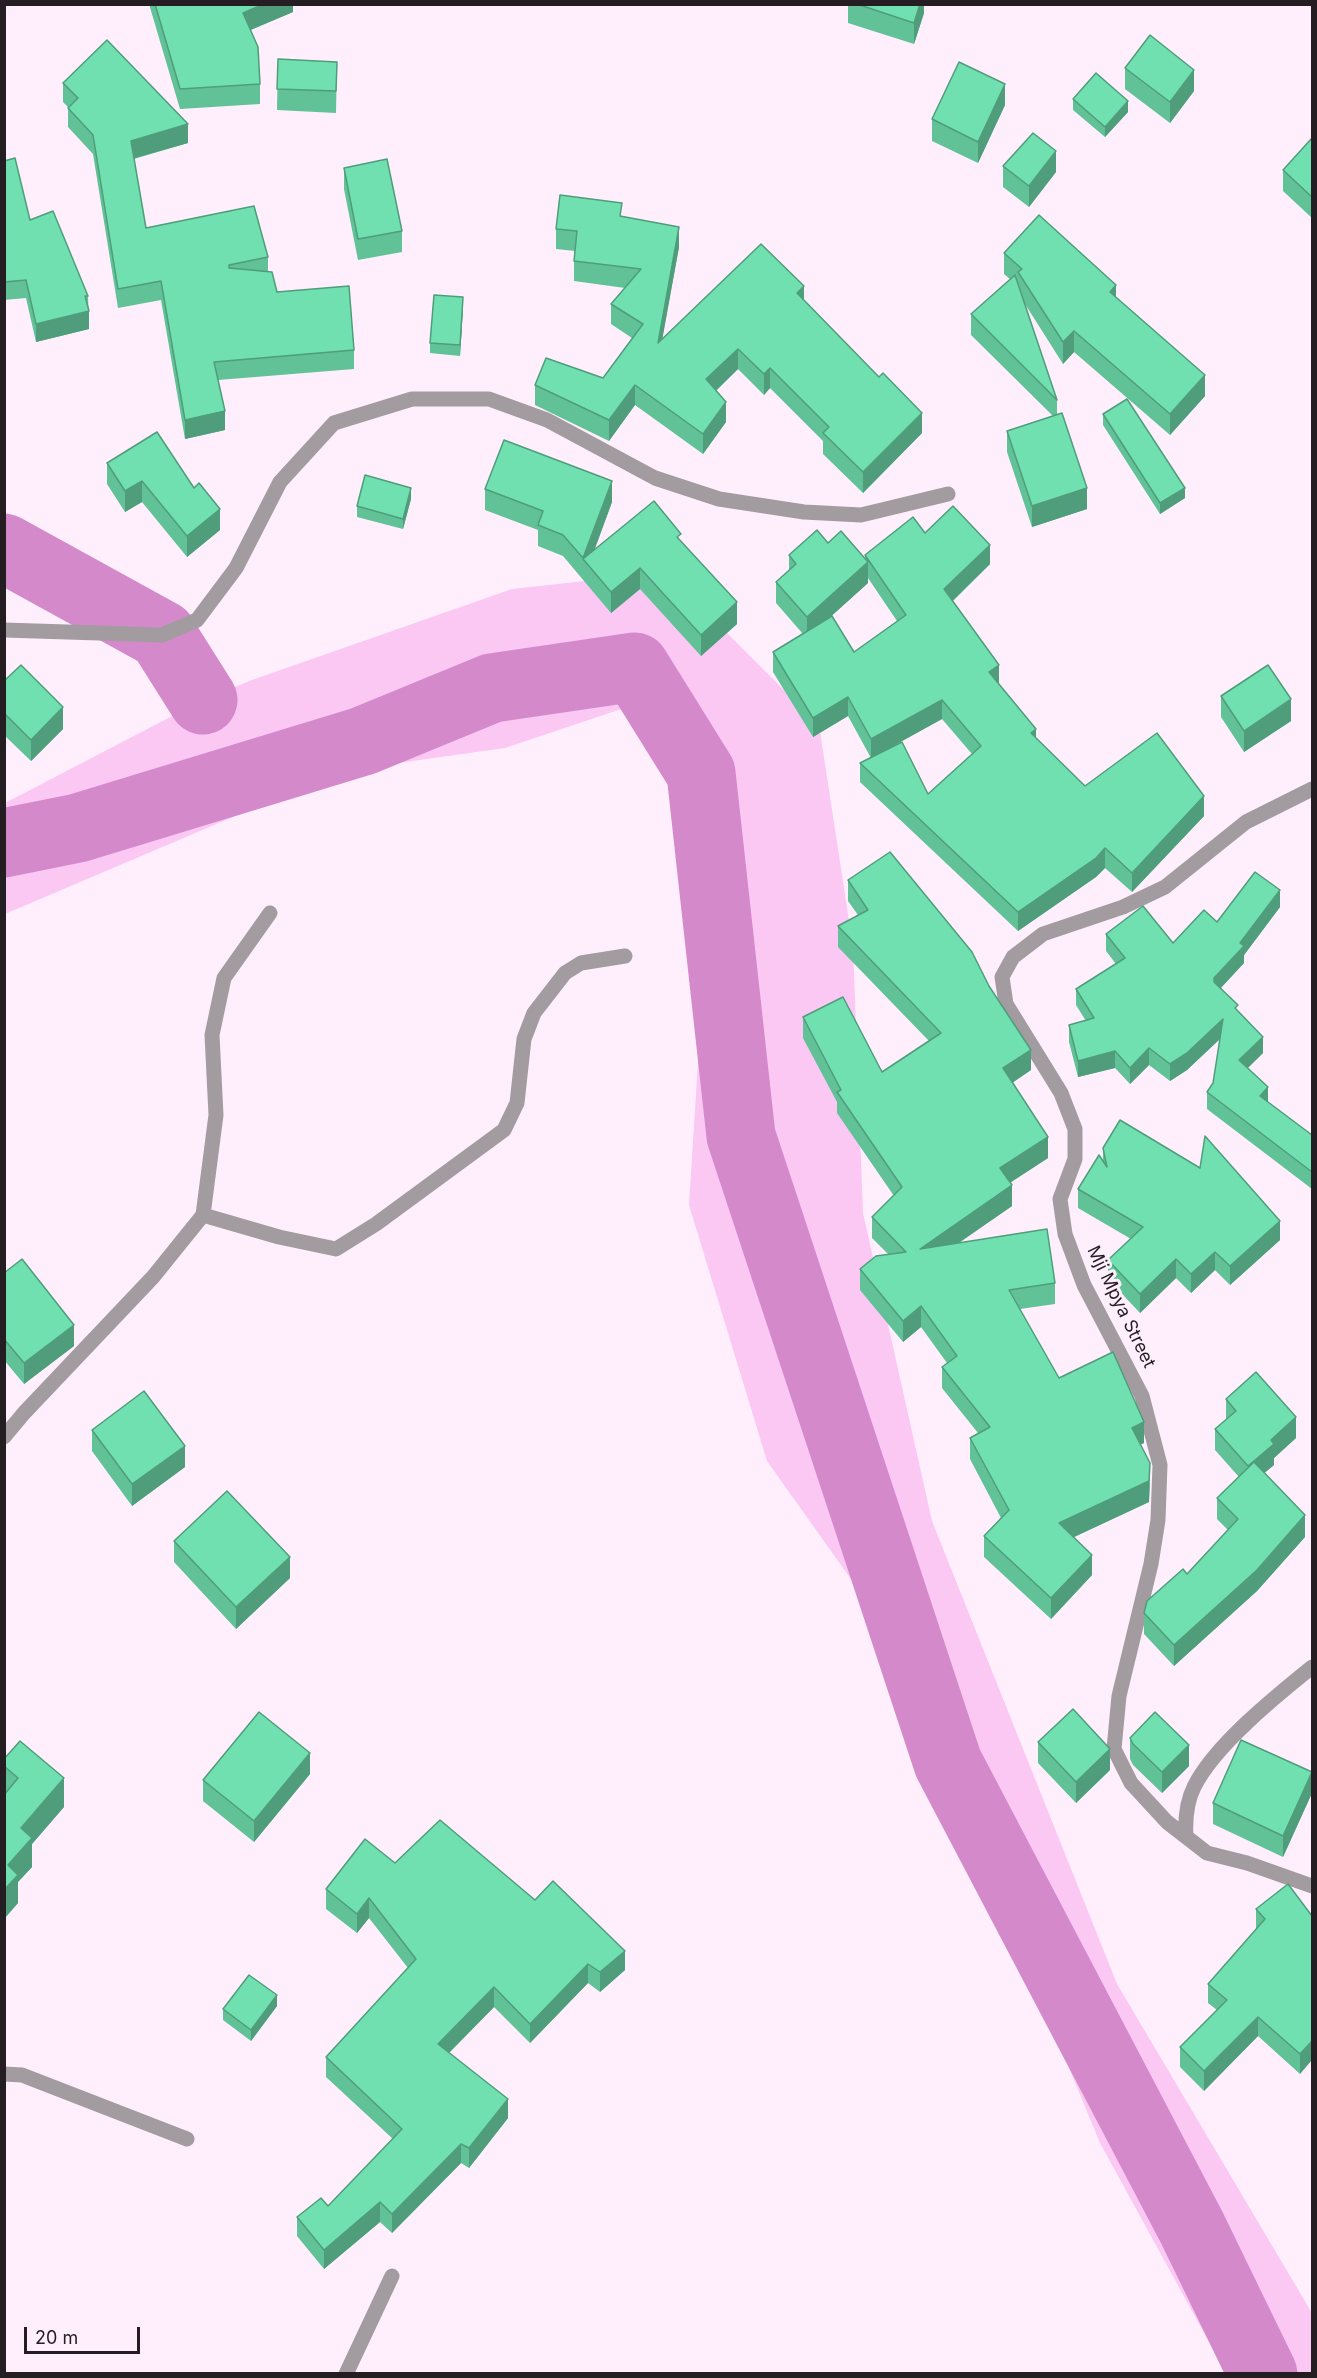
<!DOCTYPE html>
<style>
body{margin:0}
#map{position:relative;width:1317px;height:2378px;overflow:hidden;background:#ffeffc;font-family:Inter,sans-serif}
canvas{display:block}
.frame{position:absolute;inset:0;border:6px solid #241e23;pointer-events:none}
.scale{position:absolute;left:24px;top:2327px;width:116px;height:27px;box-sizing:border-box;border:3px solid #241e23;border-top:0;padding-left:8px;font-size:18px;line-height:21px;white-space:nowrap;color:#241e23;-webkit-text-stroke:4px #ffeffc;paint-order:stroke}
</style>
<div id="map">
<canvas width="1317" height="2378"></canvas>
<div class="frame"></div>
<div class="scale">20 m</div>
</div>
<script>
const ctx = document.querySelector('canvas').getContext('2d');
ctx.lineJoin = 'round';
function fillPath(path, color) { ctx.fillStyle = color; ctx.fill(path, 'evenodd'); }
function strokePath(path, color, width, dash) { ctx.strokeStyle = color; ctx.lineWidth = width; ctx.lineCap = dash ? 'butt' : 'round'; ctx.setLineDash(dash || []); ctx.stroke(path); }
function write(font, color, halo, rows, align = 'center') {
  ctx.font = font + ' Inter,sans-serif'; ctx.lineWidth = 6; ctx.setLineDash([]); ctx.textBaseline = 'middle'; ctx.strokeStyle = halo; ctx.fillStyle = color; for (const [text, x, y, turn = 0] of rows) {
    ctx.save(); ctx.translate(x, y); ctx.rotate((+turn || 0) * Math.PI / 180); ctx.textAlign = isNaN(turn) ? turn : align; if (halo) ctx.strokeText(text, 0, 0); ctx.fillText(text, 0, 0); ctx.restore();
  }
}
const green = new Path2D(`
 M 666,572 L 819,725 L 853,947 L 863,1213 L 932,1521 L 1117,1984 L 1312,2313 L 1312,2373 L 1226,2373 L 1100,2143 L 890,1634 L 767,1461 L 689,1205 L 707,920 L 705,814 L 669,693 L 505,748 L 341,771 L 5,914 L 5,803 L 203,700 L 252,680 L 512,589 Z`);
const river = new Path2D(`
 M 4,548 L 162,635 L 203,700
 M 4,843 L 78,828 L 363,741 L 492,688 L 635,667 L 701,773 L 741,1136 L 948,1763 L 1192,2228 L 1263,2374`);
const minor = new Path2D(`
 M 4,630 L 162,635 L 197,620 L 236,568 L 280,482 L 334,423 L 412,399 L 489,399 L 547,420 L 655,478 L 719,499 L 804,512 L 861,515 L 948,494
 M 1312,789 L 1246,822 L 1165,887 L 1123,907 L 1043,934 L 1013,957 L 1002,977 L 1006,1004 L 1061,1093 L 1075,1129 L 1075,1159 L 1060,1199 L 1065,1234 L 1084,1285 L 1142,1396 L 1160,1465 L 1158,1520 L 1151,1564 L 1119,1696 L 1114,1749 L 1131,1783 L 1167,1822 L 1207,1853 L 1247,1863 L 1312,1886
 M 203,1215 L 279,1237 L 336,1249 L 376,1224 L 504,1130 L 517,1103 L 524,1039 L 534,1013 L 565,973 L 581,963 L 625,956
 M 4,1437 L 24,1413 L 153,1277 L 203,1215 L 216,1115 L 212,1035 L 224,978 L 270,913
 M 1186,1837 C 1185,1819 1186,1803 1194,1787 C 1214,1746 1276,1696 1312,1667
 M 4,2074 L 22,2075 L 187,2139
 M 346,2374 L 392,2276`);
const wall = new Path2D(`
 M 149,4 L 293,4 L 293,12 L 251,30 L 260,84 L 260,104 L 180,109 Z
 M 848,4 L 924,4 L 924,13 L 914,44 L 848,23 Z
 M 278,59 L 337,62 L 336,113 L 277,110 Z
 M 1125,68 L 1194,91 L 1170,123 L 1125,89 Z
 M 63,83 L 188,143 L 134,159 L 146,228 L 268,257 L 268,272 L 277,292 L 354,350 L 354,369 L 218,380 L 225,430 L 185,439 L 161,300 L 118,308 L 93,154 L 68,127 L 68,107 L 63,102 Z
 M 1073,99 L 1128,112 L 1105,137 L 1073,110 Z
 M 1005,105 L 978,163 L 932,141 L 932,119 Z
 M 1312,138 L 1312,218 L 1283,191 L 1283,170 Z
 M 4,161 L 30,220 L 88,296 L 89,329 L 36,342 L 26,298 L 4,300 Z
 M 1003,166 L 1056,172 L 1029,207 L 1003,187 Z
 M 344,168 L 402,231 L 402,252 L 358,260 L 344,189 Z
 M 622,216 L 679,247 L 662,339 L 804,300 L 922,433 L 863,493 L 823,454 L 823,441 L 770,388 L 764,395 L 738,369 L 716,391 L 726,422 L 703,454 L 635,405 L 609,441 L 535,405 L 535,385 L 603,378 L 632,338 L 611,324 L 611,304 L 625,288 L 574,281 L 574,261 L 575,251 L 556,249 L 556,229 Z
 M 1004,253 L 1116,297 L 1205,396 L 1170,435 L 1074,352 L 1063,364 L 1025,304 L 1057,400 L 1057,414 L 1087,509 L 1032,527 L 1007,452 L 1007,431 L 1053,416 L 971,335 L 971,314 L 1010,279 L 1004,274 Z
 M 463,308 L 460,356 L 430,353 L 430,343 Z
 M 1103,414 L 1185,498 L 1160,514 L 1103,425 Z
 M 157,432 L 220,530 L 187,557 L 142,502 L 125,512 L 107,484 L 107,463 Z
 M 485,489 L 612,502 L 594,550 L 681,541 L 737,624 L 701,656 L 640,589 L 611,613 L 563,556 L 538,546 L 538,530 L 485,510 Z
 M 411,499 L 403,529 L 357,517 L 357,506 Z
 M 925,533 L 990,564 L 953,601 L 999,684 L 1036,739 L 1085,786 L 1204,816 L 1132,892 L 1105,868 L 1096,877 L 1018,931 L 860,782 L 860,763 L 871,758 L 848,716 L 813,737 L 773,672 L 773,652 L 803,634 L 776,603 L 776,582 L 789,570 L 789,555 L 828,543 L 865,559 L 865,555 ZM 868,578 L 897,621 L 854,652 L 828,619 L 868,583 ZM 942,719 L 972,754 L 928,794 L 877,755 Z
 M 4,681 L 63,729 L 31,761 L 4,735 Z
 M 1221,696 L 1291,721 L 1244,752 L 1221,717 Z
 M 848,880 L 1031,1070 L 1012,1083 L 1048,1158 L 1010,1183 L 1012,1206 L 958,1243 L 1055,1283 L 1055,1304 L 1020,1309 L 1059,1378 L 1144,1443 L 1140,1445 L 1150,1484 L 1149,1502 L 1074,1537 L 1092,1575 L 1051,1619 L 984,1557 L 984,1536 L 1001,1518 L 970,1459 L 970,1438 L 978,1433 L 942,1388 L 942,1367 L 947,1363 L 921,1327 L 903,1342 L 860,1290 L 860,1269 L 888,1254 L 872,1238 L 872,1217 L 894,1196 L 837,1113 L 837,1102 L 803,1038 L 803,1017 L 882,1072 L 929,1041 L 838,947 L 838,926 L 858,915 L 848,901 Z
 M 1280,907 L 1244,955 L 1244,963 L 1221,988 L 1238,1012 L 1263,1053 L 1248,1068 L 1268,1103 L 1312,1135 L 1312,1189 L 1207,1109 L 1207,1092 L 1213,1083 L 1220,1039 L 1187,1070 L 1170,1081 L 1149,1065 L 1130,1084 L 1115,1068 L 1078,1077 L 1069,1042 L 1069,1025 L 1086,1021 L 1076,1005 L 1076,989 L 1116,964 L 1106,951 L 1106,934 L 1173,943 L 1217,922 Z
 M 1103,1148 L 1280,1240 L 1230,1285 L 1215,1270 L 1191,1293 L 1176,1278 L 1140,1313 L 1108,1279 L 1108,1260 L 1131,1239 L 1078,1208 L 1078,1189 L 1103,1162 Z
 M 4,1273 L 74,1346 L 24,1384 L 4,1360 Z
 M 1226,1399 L 1296,1438 L 1274,1458 L 1274,1465 L 1264,1473 L 1305,1537 L 1257,1591 L 1174,1666 L 1144,1634 L 1144,1613 L 1187,1574 L 1228,1530 L 1217,1519 L 1217,1498 L 1239,1477 L 1215,1450 L 1215,1429 L 1226,1420 Z
 M 92,1430 L 185,1467 L 132,1506 L 92,1451 Z
 M 174,1541 L 290,1578 L 236,1629 L 174,1562 Z
 M 1130,1738 L 1189,1766 L 1162,1793 L 1133,1765 L 1130,1759 Z
 M 1038,1742 L 1110,1770 L 1076,1803 L 1038,1763 Z
 M 4,1759 L 64,1807 L 32,1844 L 32,1867 L 18,1882 L 18,1903 L 4,1919 Z
 M 310,1774 L 254,1842 L 203,1801 L 203,1780 Z
 M 1312,1793 L 1283,1857 L 1213,1824 L 1213,1803 Z
 M 395,1863 L 535,1900 L 625,1970 L 600,1992 L 588,1983 L 530,2043 L 494,2007 L 449,2053 L 508,2118 L 469,2168 L 461,2163 L 392,2233 L 380,2222 L 324,2269 L 297,2236 L 297,2217 L 328,2206 L 393,2139 L 326,2077 L 326,2057 L 408,1968 L 369,1918 L 357,1933 L 326,1909 L 326,1889 Z
 M 1256,1909 L 1312,1916 L 1300,2074 L 1258,2036 L 1204,2091 L 1180,2067 L 1180,2047 L 1217,2010 L 1208,2003 L 1208,1984 L 1256,1929 Z
 M 277,2006 L 251,2041 L 223,2020 L 223,2009 Z`);
const shadedWall = new Path2D(`
 M 264,4 L 293,4 L 293,12 L 243,33 L 243,13 Z
 M 920,4 L 924,4 L 924,13 L 914,44 L 914,23 Z
 M 1194,70 L 1194,91 L 1170,123 L 1170,102 Z
 M 1005,84 L 1005,105 L 978,163 L 978,142 Z
 M 1128,101 L 1128,112 L 1105,137 L 1105,127 Z
 M 188,124 L 188,143 L 131,159 L 131,141 Z
 M 1056,151 L 1056,172 L 1029,207 L 1029,186 Z
 M 679,227 L 679,247 L 658,363 L 658,343 Z
 M 1116,285 L 1116,306 L 1110,292 Z
 M 804,286 L 804,307 L 797,293 Z
 M 463,297 L 463,308 L 460,356 L 460,345 Z
 M 89,311 L 89,329 L 36,342 L 36,324 Z
 M 1074,331 L 1074,352 L 1063,364 L 1063,342 Z
 M 738,349 L 738,369 L 706,400 L 706,379 Z
 M 770,368 L 770,388 L 764,395 L 764,374 Z
 M 1205,375 L 1205,396 L 1170,435 L 1170,414 Z
 M 635,385 L 635,405 L 609,441 L 609,420 Z
 M 726,402 L 726,422 L 703,454 L 703,434 Z
 M 225,411 L 225,430 L 185,439 L 185,420 Z
 M 922,413 L 922,433 L 863,493 L 863,472 Z
 M 142,481 L 142,502 L 125,512 L 125,491 Z
 M 612,481 L 612,502 L 589,565 L 583,559 L 583,580 L 583,558 Z
 M 411,488 L 411,499 L 403,529 L 403,519 Z
 M 1087,488 L 1087,509 L 1032,527 L 1032,506 Z
 M 1185,488 L 1185,498 L 1160,514 L 1160,503 Z
 M 220,509 L 220,530 L 187,557 L 187,536 Z
 M 990,545 L 990,564 L 944,609 L 944,589 Z
 M 868,562 L 868,583 L 807,638 L 807,617 Z
 M 640,568 L 640,589 L 611,613 L 611,592 Z
 M 737,602 L 737,624 L 701,656 L 701,635 Z
 M 999,665 L 999,684 L 989,672 Z
 M 848,697 L 848,716 L 813,737 L 813,718 Z
 M 1291,699 L 1291,721 L 1244,752 L 1244,731 Z
 M 942,700 L 942,719 L 871,758 L 871,739 Z
 M 63,707 L 63,729 L 31,761 L 31,740 Z
 M 1036,729 L 1036,748 L 1031,733 Z
 M 1204,796 L 1204,816 L 1132,892 L 1132,873 Z
 M 1105,848 L 1105,868 L 1096,877 L 1018,931 L 1018,912 Z
 M 1280,890 L 1280,907 L 1244,955 L 1244,963 L 1214,995 L 1214,978 Z
 M 1223,1019 L 1223,1036 L 1187,1070 L 1170,1081 L 1170,1064 Z
 M 1263,1037 L 1263,1053 L 1239,1076 L 1239,1060 Z
 M 1149,1048 L 1149,1065 L 1130,1084 L 1130,1068 Z
 M 1031,1050 L 1031,1070 L 1003,1089 L 1003,1068 Z
 M 1115,1051 L 1115,1068 L 1078,1077 L 1078,1061 Z
 M 1268,1087 L 1268,1103 L 1260,1096 Z
 M 1048,1137 L 1048,1158 L 1000,1189 L 1000,1168 Z
 M 1012,1185 L 1012,1206 L 920,1270 L 920,1249 Z
 M 1280,1221 L 1280,1240 L 1230,1285 L 1230,1266 Z
 M 1215,1252 L 1215,1270 L 1191,1293 L 1191,1274 Z
 M 1176,1259 L 1176,1278 L 1140,1313 L 1140,1294 Z
 M 921,1306 L 921,1327 L 903,1342 L 903,1321 Z
 M 74,1325 L 74,1346 L 24,1384 L 24,1363 Z
 M 1296,1417 L 1296,1438 L 1274,1458 L 1274,1465 L 1248,1487 L 1248,1466 L 1271,1440 Z
 M 1144,1422 L 1144,1443 L 1132,1448 L 1132,1428 Z
 M 185,1446 L 185,1467 L 132,1506 L 132,1484 Z
 M 1150,1463 L 1149,1502 L 1059,1544 L 1059,1523 Z
 M 1305,1515 L 1305,1537 L 1257,1591 L 1174,1666 L 1174,1645 Z
 M 1092,1555 L 1092,1575 L 1051,1619 L 1051,1598 Z
 M 290,1557 L 290,1578 L 236,1629 L 236,1607 Z
 M 1189,1745 L 1189,1766 L 1162,1793 L 1162,1772 Z
 M 1110,1749 L 1110,1770 L 1076,1803 L 1076,1782 Z
 M 310,1753 L 310,1774 L 254,1842 L 254,1821 Z
 M 1312,1772 L 1312,1793 L 1283,1857 L 1283,1836 Z
 M 64,1778 L 64,1807 L 32,1844 L 32,1867 L 18,1882 L 18,1903 L 4,1919 L 4,1890 L 8,1865 L 21,1828 Z
 M 369,1898 L 369,1918 L 357,1933 L 357,1914 Z
 M 625,1951 L 625,1970 L 600,1992 L 600,1972 Z
 M 588,1964 L 588,1983 L 530,2043 L 530,2024 Z
 M 494,1987 L 494,2007 L 438,2064 L 438,2044 Z
 M 277,1995 L 277,2006 L 251,2041 L 251,2030 Z
 M 1258,2017 L 1258,2036 L 1204,2091 L 1204,2071 Z
 M 1312,2041 L 1312,2060 L 1300,2074 L 1300,2054 Z
 M 508,2099 L 508,2118 L 469,2168 L 469,2148 Z
 M 461,2144 L 461,2163 L 392,2233 L 392,2214 Z
 M 380,2202 L 380,2222 L 324,2269 L 324,2250 Z`);
const building = new Path2D(`
 M 155,4 L 264,4 L 243,13 L 258,47 L 260,84 L 180,89 Z
 M 857,4 L 920,4 L 914,23 Z
 M 1150,35 L 1194,70 L 1170,102 L 1125,68 Z
 M 107,40 L 188,124 L 131,141 L 146,228 L 254,206 L 268,257 L 229,265 L 229,268 L 272,272 L 277,292 L 349,286 L 354,350 L 214,362 L 225,411 L 185,420 L 161,281 L 118,289 L 93,135 L 68,108 L 78,98 L 63,83 Z
 M 278,59 L 337,62 L 336,91 L 277,89 Z
 M 959,62 L 1005,84 L 978,142 L 932,119 Z
 M 1096,73 L 1128,101 L 1105,127 L 1073,99 Z
 M 1033,133 L 1056,151 L 1029,186 L 1003,166 Z
 M 1312,138 L 1312,197 L 1283,170 Z
 M 15,158 L 30,220 L 53,211 L 88,296 L 85,296 L 89,311 L 36,324 L 26,280 L 4,282 L 4,161 Z
 M 387,159 L 402,231 L 358,239 L 344,168 Z
 M 560,195 L 622,203 L 620,216 L 679,227 L 658,343 L 761,244 L 804,286 L 797,293 L 879,377 L 883,373 L 922,413 L 863,472 L 823,433 L 829,427 L 770,368 L 764,374 L 738,349 L 706,379 L 726,402 L 703,434 L 635,385 L 609,420 L 535,385 L 546,358 L 603,378 L 643,324 L 611,304 L 641,269 L 574,261 L 577,231 L 556,229 Z
 M 1039,215 L 1116,285 L 1110,292 L 1205,375 L 1170,414 L 1074,331 L 1063,342 L 1018,272 L 1022,269 L 1004,253 Z
 M 1015,275 L 1057,400 L 971,314 Z
 M 434,295 L 463,297 L 460,345 L 430,343 Z
 M 1127,399 L 1185,488 L 1160,503 L 1103,414 Z
 M 1062,413 L 1087,488 L 1032,506 L 1007,431 Z
 M 157,432 L 194,488 L 199,483 L 220,509 L 187,536 L 142,481 L 125,491 L 107,463 Z
 M 504,440 L 612,481 L 583,558 L 563,535 L 538,525 L 543,511 L 485,489 Z
 M 365,475 L 411,488 L 403,519 L 357,506 Z
 M 654,501 L 681,534 L 677,537 L 737,602 L 701,635 L 640,568 L 611,592 L 583,559 Z
 M 953,506 L 990,545 L 944,589 L 999,665 L 989,672 L 1036,729 L 1031,733 L 1085,786 L 1157,733 L 1204,796 L 1132,873 L 1105,848 L 1096,858 L 1018,912 L 860,763 L 902,742 L 928,794 L 981,746 L 942,700 L 871,739 L 848,697 L 813,718 L 773,652 L 832,616 L 854,652 L 906,615 L 865,555 L 913,517 L 925,533 Z
 M 817,530 L 828,543 L 841,531 L 868,562 L 807,617 L 776,582 L 796,564 L 789,555 Z
 M 21,665 L 63,707 L 31,740 L 4,713 L 4,681 Z
 M 1268,665 L 1291,699 L 1244,731 L 1221,696 Z
 M 890,852 L 972,952 L 989,986 L 1031,1050 L 1003,1068 L 1048,1137 L 1000,1168 L 1012,1185 L 920,1249 L 1047,1229 L 1055,1283 L 1009,1290 L 1059,1378 L 1113,1352 L 1144,1422 L 1132,1428 L 1150,1463 L 1149,1481 L 1059,1523 L 1092,1555 L 1051,1598 L 984,1536 L 1009,1510 L 970,1438 L 990,1427 L 942,1367 L 957,1356 L 921,1306 L 903,1321 L 860,1269 L 876,1256 L 906,1252 L 872,1217 L 902,1187 L 837,1092 L 841,1090 L 803,1017 L 843,997 L 882,1072 L 941,1033 L 838,926 L 868,910 L 848,880 Z
 M 1255,872 L 1280,890 L 1240,943 L 1244,946 L 1214,978 L 1214,982 L 1238,1005 L 1235,1008 L 1263,1037 L 1239,1060 L 1268,1087 L 1260,1096 L 1312,1135 L 1312,1172 L 1207,1092 L 1213,1083 L 1223,1019 L 1187,1053 L 1170,1064 L 1149,1048 L 1130,1068 L 1115,1051 L 1078,1061 L 1069,1025 L 1094,1018 L 1076,989 L 1125,958 L 1106,934 L 1143,906 L 1173,943 L 1204,910 L 1217,922 Z
 M 1120,1120 L 1200,1168 L 1205,1136 L 1280,1221 L 1230,1266 L 1215,1252 L 1191,1274 L 1176,1259 L 1140,1294 L 1108,1260 L 1143,1227 L 1078,1189 L 1099,1155 L 1107,1167 L 1103,1148 Z
 M 22,1259 L 74,1325 L 24,1363 L 4,1339 L 4,1273 Z
 M 1256,1372 L 1296,1417 L 1271,1440 L 1274,1444 L 1248,1466 L 1215,1429 L 1236,1411 L 1226,1399 Z
 M 144,1391 L 185,1446 L 132,1484 L 92,1430 Z
 M 1254,1462 L 1305,1515 L 1257,1570 L 1174,1645 L 1144,1613 L 1147,1601 L 1183,1569 L 1187,1574 L 1238,1519 L 1217,1498 Z
 M 227,1491 L 290,1557 L 236,1607 L 174,1541 Z
 M 1073,1709 L 1110,1749 L 1076,1782 L 1038,1742 Z
 M 259,1712 L 310,1753 L 254,1821 L 203,1780 Z
 M 1155,1712 L 1189,1745 L 1162,1772 L 1133,1744 L 1130,1738 Z
 M 1241,1740 L 1312,1772 L 1283,1836 L 1213,1803 Z
 M 20,1741 L 64,1778 L 21,1828 L 32,1838 L 8,1865 L 18,1875 L 4,1890 L 4,1795 L 18,1778 L 4,1766 L 4,1759 Z
 M 440,1820 L 535,1900 L 553,1881 L 625,1951 L 600,1972 L 588,1964 L 530,2024 L 494,1987 L 438,2044 L 508,2099 L 469,2148 L 461,2144 L 392,2214 L 380,2202 L 324,2250 L 297,2217 L 321,2198 L 328,2206 L 402,2129 L 326,2057 L 416,1959 L 369,1898 L 357,1914 L 326,1889 L 365,1839 L 395,1863 Z
 M 1288,1884 L 1312,1916 L 1312,2041 L 1300,2054 L 1258,2017 L 1204,2071 L 1180,2047 L 1227,2000 L 1208,1984 L 1265,1919 L 1256,1909 Z
 M 249,1975 L 277,1995 L 251,2030 L 223,2009 Z`);
const streetNames = [
 ["Mji Mpya Street",1121,1307,64]
];
fillPath(green, '#fbc8f4');
strokePath(river, '#d489cb', 69);
strokePath(minor, '#a29ca1', 15);
fillPath(wall, '#61c197');
fillPath(shadedWall, '#4f9d7b');
fillPath(building, '#71e0b0');
strokePath(building, '#4f9d7b', 1.5);
write('18px', '#241e23', '#ffeffc', streetNames);
</script>
